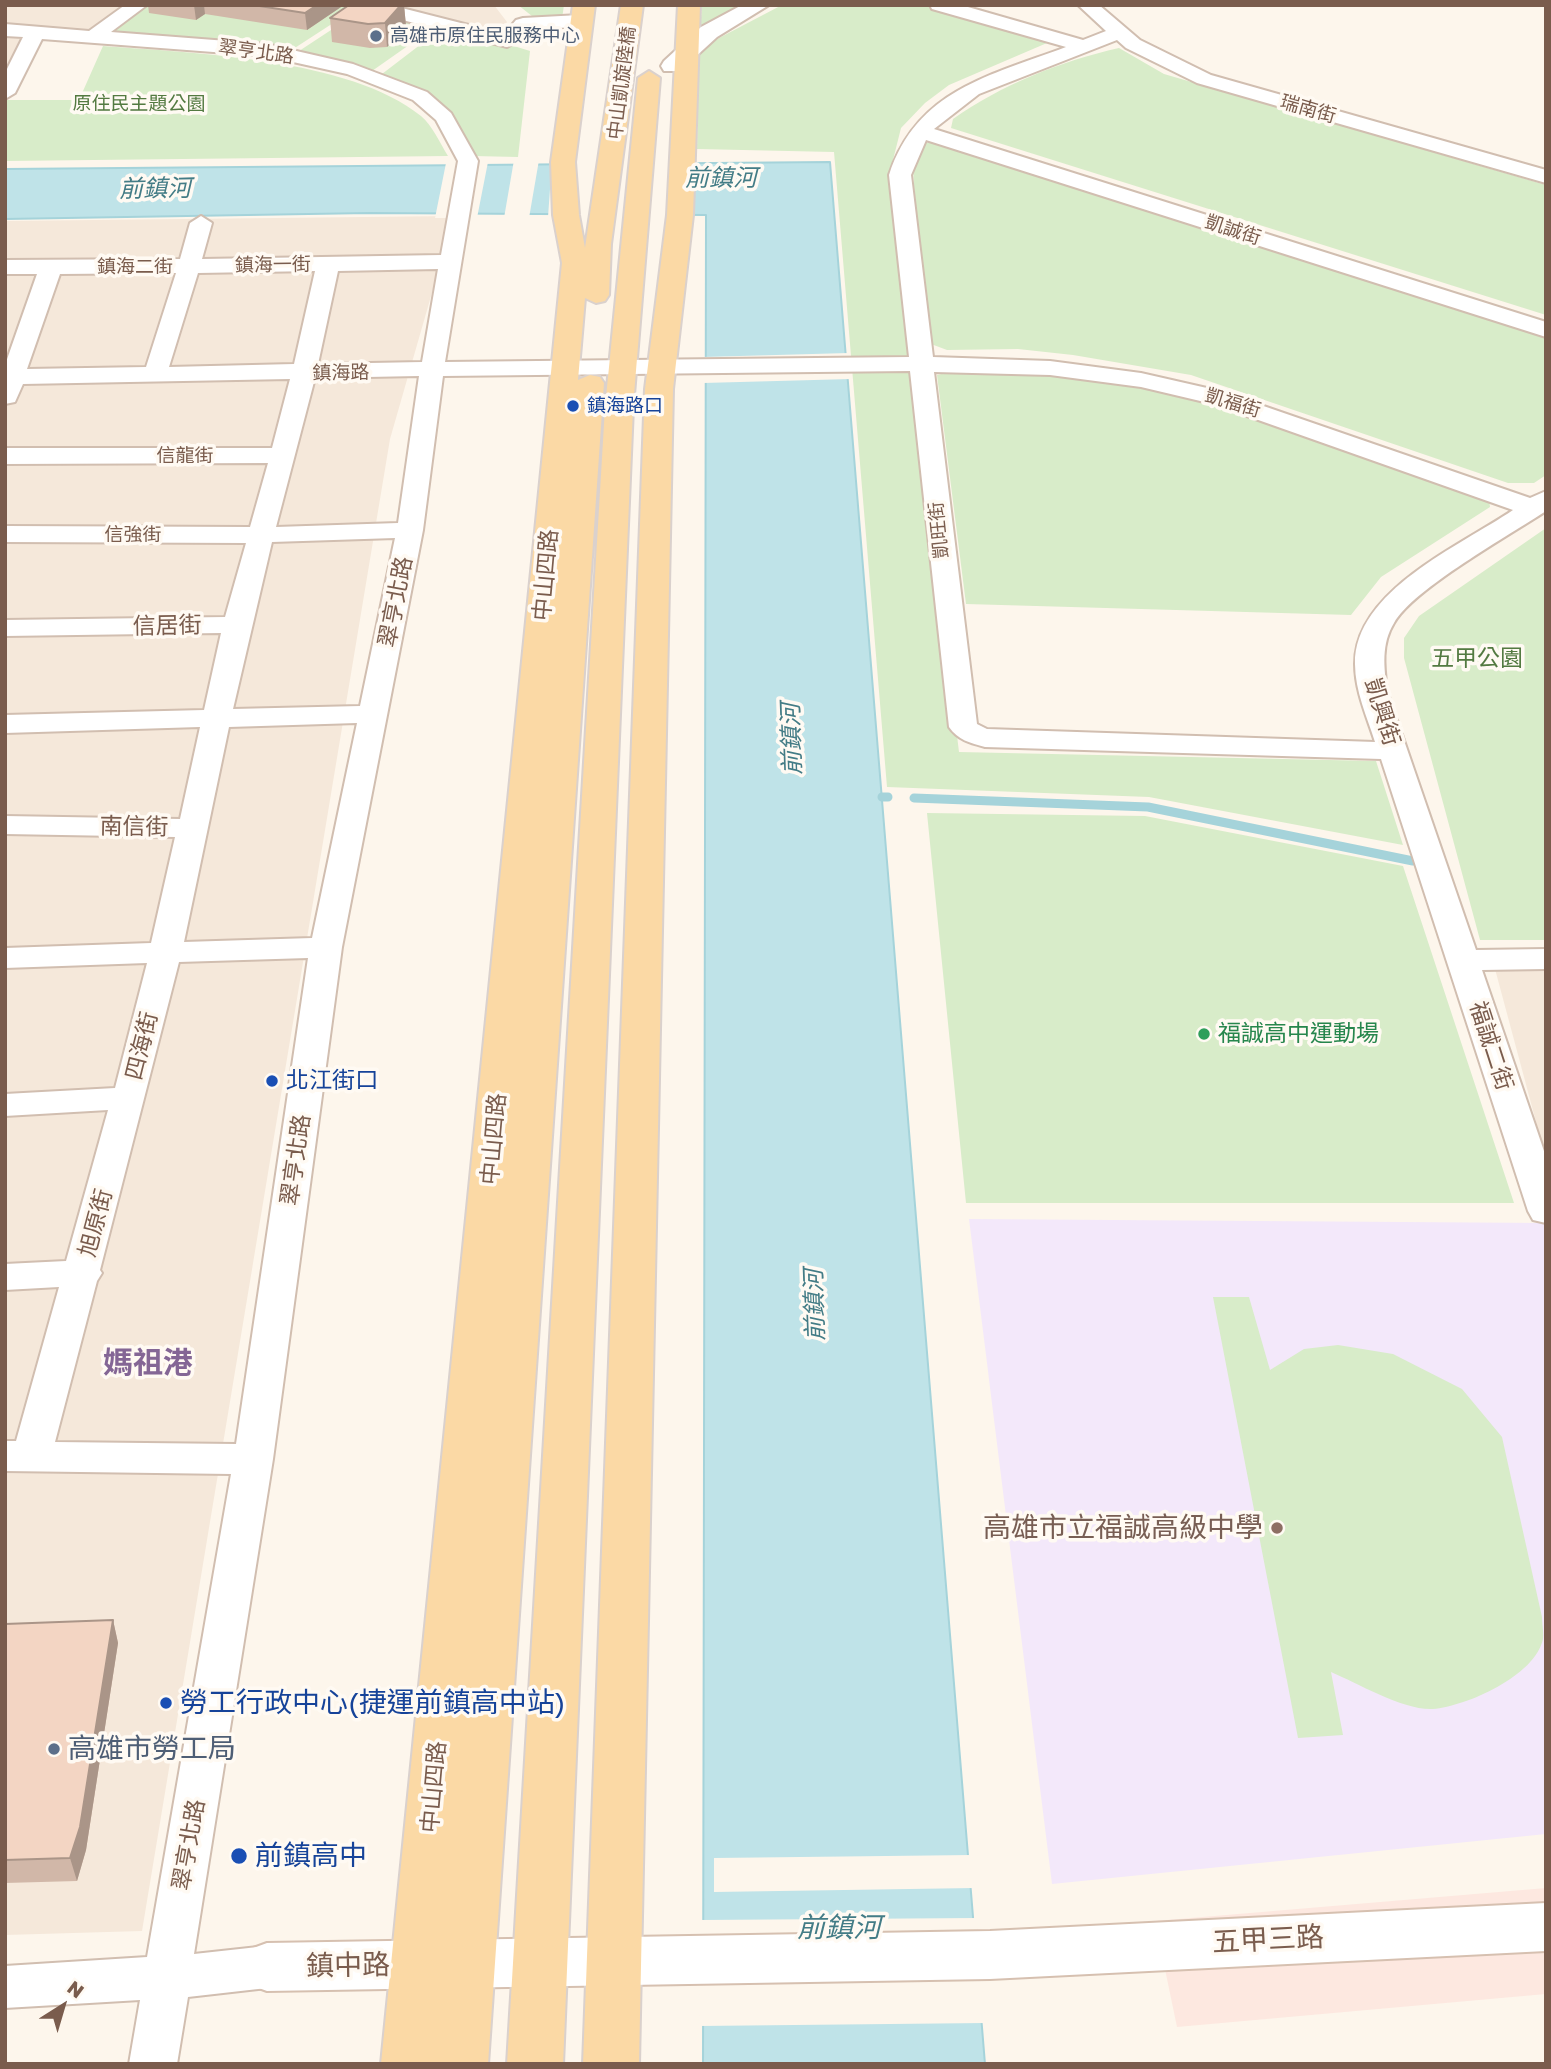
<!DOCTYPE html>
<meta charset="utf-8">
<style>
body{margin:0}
#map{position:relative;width:1551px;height:2069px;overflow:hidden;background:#fdf6ec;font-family:"Golos Text",sans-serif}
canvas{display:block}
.frame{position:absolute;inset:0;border:7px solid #7a5c4d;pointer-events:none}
.north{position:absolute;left:28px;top:1971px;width:70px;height:70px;-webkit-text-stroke:5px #fffaf3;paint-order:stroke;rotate:37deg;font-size:19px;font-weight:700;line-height:28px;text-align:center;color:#7a5c4d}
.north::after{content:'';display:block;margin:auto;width:24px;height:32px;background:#7a5c4d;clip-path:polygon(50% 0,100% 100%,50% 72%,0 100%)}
</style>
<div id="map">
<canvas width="1551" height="2069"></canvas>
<div class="frame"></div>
<div class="north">N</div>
</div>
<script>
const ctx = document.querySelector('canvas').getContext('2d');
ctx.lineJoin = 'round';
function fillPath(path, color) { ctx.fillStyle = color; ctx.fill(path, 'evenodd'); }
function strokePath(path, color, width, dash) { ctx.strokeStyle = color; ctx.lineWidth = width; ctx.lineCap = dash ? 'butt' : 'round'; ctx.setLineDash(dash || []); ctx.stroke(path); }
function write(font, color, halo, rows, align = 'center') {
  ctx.font = font + ' "Golos Text","Noto Sans TC",sans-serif'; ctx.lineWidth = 7; ctx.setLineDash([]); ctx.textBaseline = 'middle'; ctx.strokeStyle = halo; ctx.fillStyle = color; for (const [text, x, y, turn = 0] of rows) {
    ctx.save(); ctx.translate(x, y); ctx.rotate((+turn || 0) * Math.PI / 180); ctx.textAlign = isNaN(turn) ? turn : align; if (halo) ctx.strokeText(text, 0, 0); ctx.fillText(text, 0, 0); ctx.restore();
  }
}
const residential = new Path2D(`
 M 5,5 L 142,5 L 97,37 L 34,34 L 5,98 Z
 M 387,5 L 494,5 L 507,22 L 497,34 Z
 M 454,216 L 390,439 L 142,1931 L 5,1935 L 5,221 Z
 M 1546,968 L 1546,1159 L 1495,969 Z`);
const commercial = new Path2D(`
 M 1546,1888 L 1546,1994 L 1177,2027 L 1155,1921 Z`);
const education = new Path2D(`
 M 969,1219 L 1546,1223 L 1546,1834 L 1052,1884 Z`);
const green = new Path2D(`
 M 147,5 L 361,5 L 287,53 L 107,34 Z
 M 518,5 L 564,5 L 562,19 L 537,20 Z
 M 702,5 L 745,5 L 700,30 Z
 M 782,5 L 924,5 L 1047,43 L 949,85 L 925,103 L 901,128 L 889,176 L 959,752 L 1376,761 L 1403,845 L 1149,797 L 887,787 L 834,152 L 697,149 L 699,52 L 719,38 Z
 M 366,7 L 439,24 L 372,71 L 293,55 Z
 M 446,25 L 530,51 L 518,157 L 473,156 C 454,103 433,94 382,74 Z
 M 103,46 C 192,53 350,58 421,116 C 432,125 440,143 448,156 L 5,161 L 5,100 L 79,100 Z
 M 1119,48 L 1164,74 L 1546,185 L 1546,315 L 951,128 L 953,119 C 1001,85 1061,61 1119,48 Z
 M 925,143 L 942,143 L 1546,335 L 1546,475 L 1534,483 L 1508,483 L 1191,375 L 1073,355 L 1018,349 L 947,350 L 931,344 L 919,272 L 913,168 Z
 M 955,371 C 1017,374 1079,376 1140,387 C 1255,406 1378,460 1489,499 L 1490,507 L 1381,577 L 1351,615 L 966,604 L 937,375 Z
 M 1546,528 L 1546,940 L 1480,940 L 1404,658 L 1404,638 L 1419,616 Z
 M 927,813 L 1145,816 L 1403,866 L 1514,1203 L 966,1203 Z
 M 1213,1297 L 1249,1297 L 1270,1370 L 1304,1349 L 1338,1345 L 1393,1354 L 1462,1389 L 1502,1437 L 1542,1617 C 1542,1624 1544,1633 1543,1639 C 1535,1676 1467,1706 1433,1709 C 1405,1711 1357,1683 1331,1672 L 1343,1735 L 1298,1738 Z`);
const water = new Path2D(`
 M 830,162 L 985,2064 L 703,2064 L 706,215 L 369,213 L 5,219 L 5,169 Z`);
const pier = new Path2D(`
 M 514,160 L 539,160 L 529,218 L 504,218 Z
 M 552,161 L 692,161 L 691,218 L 548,217 Z
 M 488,162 L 477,218 L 435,218 L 446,163 Z
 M 849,353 L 851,379 L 703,383 L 703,357 Z
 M 972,1855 L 974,1888 L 714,1892 L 714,1858 Z
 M 977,1918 L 985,2023 L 699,2026 L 700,1920 Z`);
const stream = new Path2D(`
 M 882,797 L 888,797
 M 914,798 L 1148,807 L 1413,861`);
const minor = new Path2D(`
 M 125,5 L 147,5 L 111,32 L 266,44 L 353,64 L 427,92 L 451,113 L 478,161 L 445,362 L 909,357 L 889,175 C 917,90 989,76 1066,47 L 932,9 L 930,5 L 961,5 L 1083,40 L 1106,31 L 1078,5 L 1099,5 L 1140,40 L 1211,75 L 1546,170 L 1546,183 L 1197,83 L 1126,48 L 1117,40 L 979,94 L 934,129 L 1546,322 L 1546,337 L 926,140 L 911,175 L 933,357 L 1050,361 L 1141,373 L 1220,391 L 1530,498 L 1546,491 L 1546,511 C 1510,535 1413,589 1394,623 C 1381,644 1384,667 1387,691 L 1476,950 L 1546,949 L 1546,969 L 1482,970 L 1546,1157 L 1546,1223 L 1533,1220 L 1528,1211 L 1381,759 L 985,747 C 970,743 958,740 949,727 L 910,371 L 443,376 L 423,530 L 342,947 L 273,1459 L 194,1954 L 267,1946 L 283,1952 L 290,1967 L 283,1982 L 267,1988 L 188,1997 L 177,2064 L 129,2064 L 140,2000 L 5,2008 L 5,1966 L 147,1957 L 231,1474 L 5,1471 L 5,1441 L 16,1441 L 59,1287 L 5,1290 L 5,1264 L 66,1261 L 108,1110 L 5,1116 L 5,1094 L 115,1088 L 147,963 L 5,968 L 5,948 L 151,943 L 175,837 L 5,834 L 5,816 L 180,819 L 200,727 L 5,733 L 5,715 L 204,710 L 221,633 L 5,636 L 5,620 L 225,617 L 246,543 L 5,542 L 5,526 L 250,527 L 268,463 L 5,464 L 5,448 L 272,448 L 290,379 L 23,384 L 15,402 L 5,404 L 5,365 L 37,274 L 5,274 L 5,260 L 180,259 L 190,223 L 201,216 L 212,223 L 202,259 L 441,255 L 458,161 L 436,120 L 413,100 L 347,74 L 266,56 L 42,39 L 15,93 L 5,99 L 5,73 L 23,37 L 5,36 L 5,24 L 89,31 ZM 438,269 L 422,362 L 318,364 L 338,271 ZM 315,271 L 294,364 L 169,367 L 198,273 ZM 176,273 L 146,367 L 27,369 L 60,274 ZM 934,372 L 1050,375 L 1141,387 L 1213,404 L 1513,510 C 1460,546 1354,591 1355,664 C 1355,691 1367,717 1375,742 L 987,729 L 977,724 ZM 419,376 L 398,523 L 276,527 L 315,378 ZM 395,538 L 360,706 L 233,709 L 272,542 ZM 357,723 L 312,938 L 184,942 L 229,727 ZM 308,958 L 236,1444 L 55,1442 L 97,1281 L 102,1273 L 100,1270 L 179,962 Z
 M 358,5 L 390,5 L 504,34 L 516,20 L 523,18 L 580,15 L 589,21 L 580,27 L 531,29 L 527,36 L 507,47 L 360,9 Z`);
const tertiary = new Path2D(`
 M 742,5 L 769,5 L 717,37 L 680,71 L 664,71 L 661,66 L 664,61 L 701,27 Z`);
const secondary = new Path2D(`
 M 1546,1903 L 1546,1951 L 990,1979 L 267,1991 L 248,1984 L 240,1967 L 248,1950 L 267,1943 L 990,1931 Z`);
const primary = new Path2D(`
 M 573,5 L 595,5 L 575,162 L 579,215 L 585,248 L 621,5 L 643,5 L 611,244 L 609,295 L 605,301 L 596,303 L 585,298 L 578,380 L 590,375 L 600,377 L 604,383 L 488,2064 L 381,2064 L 562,263 L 553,215 L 551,162 Z
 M 678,5 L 700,5 L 693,215 L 673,389 L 639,2064 L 583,2064 L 645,389 L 667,215 Z
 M 649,71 L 660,78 L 633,407 L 563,2064 L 507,2064 L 605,407 L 638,78 Z`);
const wall = new Path2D(`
 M 148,5 L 341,5 L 341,7 L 307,30 L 205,14 L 196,20 L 149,13 Z
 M 349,5 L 404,5 L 406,26 L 387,47 L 370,48 L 332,42 L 330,18 Z
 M 113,1620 L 118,1643 L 86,1850 L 77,1881 L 5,1883 L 5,1624 Z`);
const shadedWall = new Path2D(`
 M 194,5 L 204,5 L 205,14 L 196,20 Z
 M 317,5 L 341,5 L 341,7 L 307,30 L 305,13 Z
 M 401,5 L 404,5 L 406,26 L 387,47 L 385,23 Z
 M 113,1620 L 118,1643 L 86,1850 L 77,1881 L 70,1858 Z`);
const building = new Path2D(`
 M 253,5 L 317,5 L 305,13 Z
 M 349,5 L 401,5 L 385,23 L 368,24 L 330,18 Z
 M 113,1620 L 80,1827 L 70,1858 L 5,1860 L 5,1624 Z`);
const markers = [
 [376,36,7,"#5c6f8a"],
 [573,406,7,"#1a4fb4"],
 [1204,1034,7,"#2e9e5b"],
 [272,1081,7,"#1a4fb4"],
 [1277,1528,7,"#8d6e63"],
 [166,1703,7,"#1a4fb4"],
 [54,1749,7,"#5c6f8a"],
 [239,1856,9,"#1a4fb4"]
];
const farServicenames = [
 ["高雄市原住民服務中心",390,36]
];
const farStreetnames = [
 ["翠亨北路",256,52,8],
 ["中山凱旋陸橋",622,83,-83],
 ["瑞南街",1308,109,16],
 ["凱誠街",1233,230,18],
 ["鎮海一街",273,265,-1],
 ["鎮海二街",135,267],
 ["鎮海路",341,373,-1],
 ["凱福街",1233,403,17],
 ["信龍街",185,456],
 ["凱旺街",939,530,-96],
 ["信強街",133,535]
];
const farParknames = [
 ["原住民主題公園",139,104]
];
const farTransitnames = [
 ["鎮海路口",587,406]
];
const streetNames = [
 ["中山四路",546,575,-85],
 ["翠亨北路",396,602,-79],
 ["信居街",167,626,-1],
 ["凱興街",1382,712,73],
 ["南信街",134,827,1],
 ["四海街",142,1046,-76],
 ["福誠二街",1491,1046,72],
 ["中山四路",494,1139,-85],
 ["翠亨北路",296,1160,-82],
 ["旭原街",96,1223,-75],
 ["中山四路",434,1787,-85],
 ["翠亨北路",189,1845,-80]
];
const parkNames = [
 ["五甲公園",1477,659]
];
const leisureNames = [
 ["福誠高中運動場",1218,1034]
];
const transitNames = [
 ["北江街口",286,1081]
];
const waterNames = [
 ["前鎮河",721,178],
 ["前鎮河",155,189,-1],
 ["前鎮河",792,739,-92],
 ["前鎮河",815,1305,-92]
];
const nearEducationnames = [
 ["高雄市立福誠高級中學",1263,1528]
];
const nearTransitnames = [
 ["勞工行政中心(捷運前鎮高中站)",180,1703],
 ["前鎮高中",255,1856]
];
const nearServicenames = [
 ["高雄市勞工局",68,1749]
];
const nearWaternames = [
 ["前鎮河",839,1928]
];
const nearStreetnames = [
 ["五甲三路",1268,1940,-3],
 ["鎮中路",348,1966,-1]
];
const districtNames = [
 ["媽祖港",148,1363]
];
fillPath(residential, '#f5e8da');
fillPath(commercial, '#fde8e0');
fillPath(education, '#f3e8fa');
fillPath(green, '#d8ecc9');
fillPath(water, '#bfe3e8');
strokePath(water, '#a5d3da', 2);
fillPath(pier, '#fdf6ec');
strokePath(stream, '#a5d3da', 9);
strokePath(minor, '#d1beb0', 4);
strokePath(tertiary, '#d1beb0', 4);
strokePath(secondary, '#d6c0b0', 4);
strokePath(primary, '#dad1cd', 4);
fillPath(minor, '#fff');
fillPath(tertiary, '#fff');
fillPath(secondary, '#fff');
fillPath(primary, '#fbd9a5');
fillPath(wall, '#d1b7a8');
fillPath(shadedWall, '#aa9588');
fillPath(building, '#f3d5c3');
strokePath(building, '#aa9588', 2);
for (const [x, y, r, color] of markers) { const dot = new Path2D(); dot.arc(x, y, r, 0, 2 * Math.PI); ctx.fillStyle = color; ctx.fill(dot); strokePath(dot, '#fffaf3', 2.5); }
write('19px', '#4e5e75', '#fffaf3', farServicenames, 'left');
write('19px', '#7a5c4d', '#fffaf3', farStreetnames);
write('19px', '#537a41', '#fffaf3', farParknames);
write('19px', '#164399', '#fffaf3', farTransitnames, 'left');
write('23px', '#7a5c4d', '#fffaf3', streetNames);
write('23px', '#537a41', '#fffaf3', parkNames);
write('23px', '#27864d', '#fffaf3', leisureNames, 'left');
write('23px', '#164399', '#fffaf3', transitNames, 'left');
write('italic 24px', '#437c86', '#fffaf3', waterNames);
write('28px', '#785e54', '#fffaf3', nearEducationnames, 'right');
write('28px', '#164399', '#fffaf3', nearTransitnames, 'left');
write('28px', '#4e5e75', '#fffaf3', nearServicenames, 'left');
write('italic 28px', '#437c86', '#fffaf3', nearWaternames);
write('28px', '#7a5c4d', '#fffaf3', nearStreetnames);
write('bold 30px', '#846695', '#fffaf3', districtNames);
</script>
